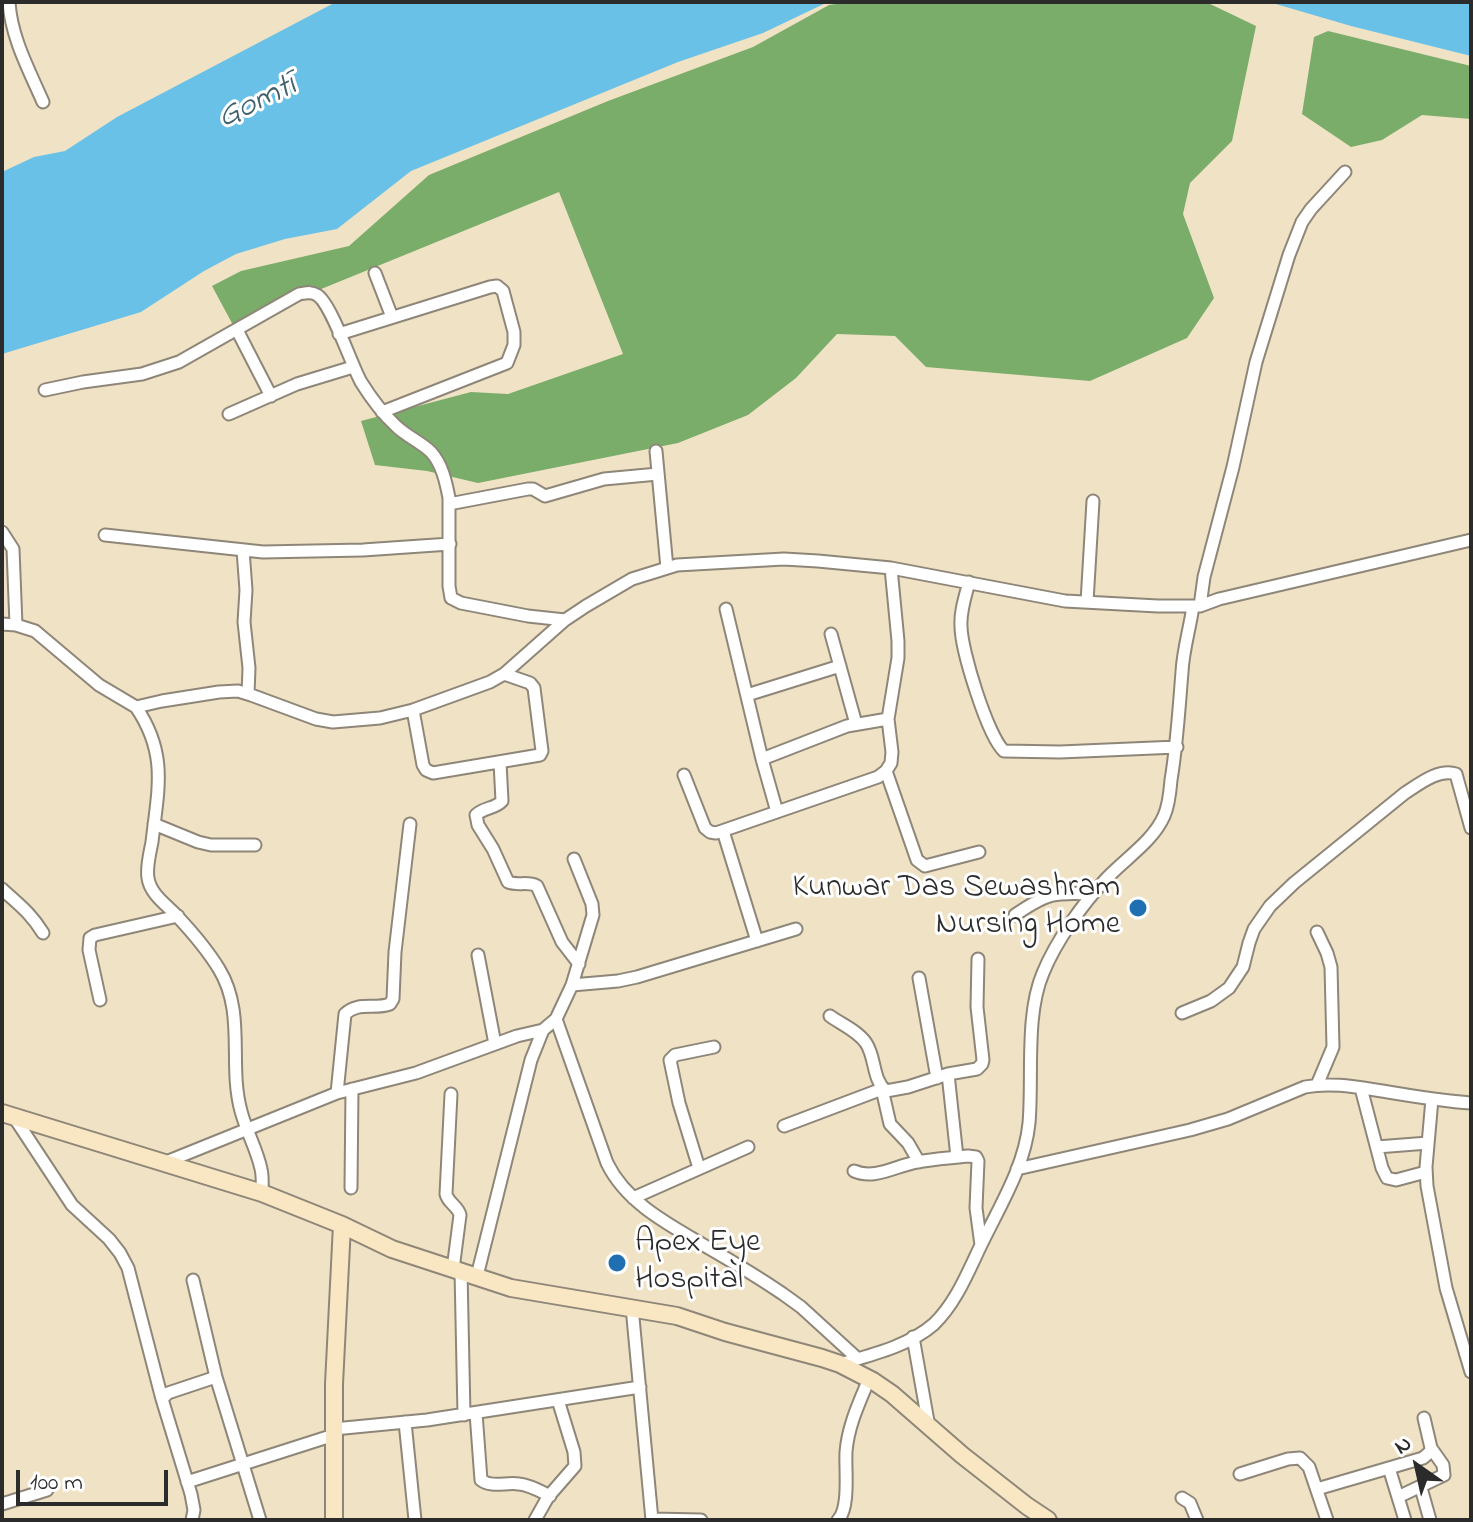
<!DOCTYPE html>
<meta charset="utf-8">
<style>
body{margin:0}
#map{position:relative;width:1473px;height:1522px;overflow:hidden;background:#f0e2c5;font-family:"Indie Flower",sans-serif}
canvas{display:block}
.frame{position:absolute;inset:0;border:4px solid #2b2b2b;pointer-events:none}
.north{position:absolute;left:1377px;top:1426px;width:80px;height:80px;-webkit-text-stroke:6px #fff;paint-order:stroke;rotate:326deg;font-size:22px;font-weight:700;line-height:32px;text-align:center;color:#2b2b2b}
.north::after{content:'';display:block;margin:auto;width:28px;height:36px;background:#2b2b2b;clip-path:polygon(50% 0,100% 100%,50% 72%,0 100%)}
.scale{position:absolute;left:16px;top:1470px;width:152px;height:36px;box-sizing:border-box;border:4px solid #2b2b2b;border-top:0;padding-left:10px;font-size:24px;line-height:28px;white-space:nowrap;color:#2b2b2b;-webkit-text-stroke:6px #fff;paint-order:stroke}
</style>
<div id="map">
<canvas width="1473" height="1522"></canvas>
<div class="frame"></div>
<div class="north">N</div>
<div class="scale">100 m</div>
</div>
<script>
const ctx = document.querySelector('canvas').getContext('2d');
ctx.lineJoin = 'round';
function fillPath(path, color) { ctx.fillStyle = color; ctx.fill(path, 'evenodd'); }
function strokePath(path, color, width, dash) { ctx.strokeStyle = color; ctx.lineWidth = width; ctx.lineCap = dash ? 'butt' : 'round'; ctx.setLineDash(dash || []); ctx.stroke(path); }
function write(font, color, halo, rows, align = 'center') {
  ctx.font = font + ' "Indie Flower",sans-serif'; ctx.lineWidth = 6; ctx.setLineDash([]); ctx.textBaseline = 'middle'; ctx.strokeStyle = halo; ctx.fillStyle = color; for (const [text, x, y, turn = 0] of rows) {
    ctx.save(); ctx.translate(x, y); ctx.rotate((+turn || 0) * Math.PI / 180); ctx.textAlign = isNaN(turn) ? turn : align; if (halo) ctx.strokeText(text, 0, 0); ctx.fillText(text, 0, 0); ctx.restore();
  }
}
const forest = new Path2D(`
 M 850,2 L 1206,2 L 1256,26 L 1232,141 L 1190,183 L 1183,214 L 1214,298 L 1187,338 L 1090,381 L 926,367 L 895,336 L 837,334 L 796,378 L 748,415 L 678,443 L 478,483 L 427,471 L 375,465 L 361,421 L 471,392 L 508,394 L 623,354 L 559,192 L 233,325 L 212,286 L 241,271 L 349,246 L 429,175 L 608,101 L 753,47 L 829,5 Z
 M 1328,31 L 1471,66 L 1471,119 L 1422,115 L 1382,140 L 1351,147 L 1302,114 L 1314,37 Z`);
const water = new Path2D(`
 M 336,2 L 828,2 L 763,33 L 678,62 L 411,171 L 337,229 L 285,239 L 236,254 L 204,271 L 141,312 L 2,354 L 2,172 L 34,157 L 65,151 L 117,117 Z
 M 1269,2 L 1471,2 L 1471,56 L 1351,26 Z`);
const street = new Path2D(`
 M 9,2 C 11,37 29,70 43,102
 M 375,273 L 392,317
 M 237,330 L 271,396
 M 339,334 L 490,287 L 497,286 L 503,291 L 514,332 L 514,345 L 507,363 L 382,412
 M 45,390 L 83,382 L 142,374 L 179,362 L 299,294 C 306,293 311,291 317,295 C 331,303 351,364 361,382 C 371,398 383,414 396,426 C 406,436 421,442 431,452 C 442,464 446,482 449,498 L 449,586 L 451,598 L 461,603 L 528,616 L 565,620
 M 229,414 L 297,384 L 353,367
 M 656,451 L 667,568
 M 449,504 L 528,489 L 533,489 L 545,496 L 604,479 L 658,474
 M 2,532 L 13,549 L 16,625
 M 105,535 L 263,552 L 363,550 L 450,544
 M 243,550 L 246,590 L 244,622 L 249,668 L 248,694
 M 969,582 C 965,597 960,612 961,626 C 961,650 988,737 1004,751 L 1060,752 L 1177,747
 M 1087,602 L 1093,501
 M 1200,606 L 1204,577 L 1233,467 L 1256,362 L 1289,255 L 1302,222 L 1311,209 L 1345,172
 M 726,609 L 762,759 L 777,812
 M 2,624 L 16,625 L 35,631 L 99,685 L 136,707 L 162,701 L 219,692 L 238,691 L 251,695 L 316,719 L 333,722 L 380,718 L 413,710 L 490,682 L 504,674 L 565,620 L 586,606 L 632,579 L 677,565 L 784,559 L 818,561 L 891,568 L 1065,601 L 1158,606 L 1200,606 L 1219,599 L 1471,540
 M 831,634 L 856,724
 M 747,695 L 840,666
 M 136,707 C 168,754 158,789 152,842 C 150,853 146,867 148,878 C 150,894 167,905 177,916 C 192,932 208,951 219,969 C 246,1013 228,1064 241,1111 C 246,1131 257,1149 261,1169 C 263,1177 262,1185 262,1193
 M 413,710 L 423,765 L 426,770 L 433,773 L 540,755 L 542,751 L 534,688 L 530,683 L 504,674
 M 762,759 L 847,726 L 888,719
 M 500,762 L 502,801 C 495,809 484,807 476,815 L 478,825 L 493,849 L 508,882 C 518,886 528,881 537,886 L 562,942 L 579,964
 M 886,771 L 917,860 L 925,866 L 979,852
 M 684,775 L 705,828 L 710,832 L 716,833 L 878,777 L 886,771 L 891,763 L 892,752 L 888,719 L 898,658 L 898,641 L 891,568
 M 154,824 L 198,842 L 211,845 L 255,845
 M 723,831 L 757,941
 M 2,889 C 19,905 30,912 43,933
 M 1015,915 C 1047,893 1054,892 1092,894
 M 1317,932 L 1327,953 L 1331,967 L 1333,1047 L 1317,1085
 M 478,955 L 495,1044
 M 919,978 L 937,1078
 M 572,985 L 618,981 L 637,977 L 796,929
 M 100,1000 L 89,950 L 90,938 L 95,935 L 178,916
 M 1182,1013 L 1211,1001 L 1229,988 L 1243,967 L 1249,943 L 1254,929 L 1270,906 L 1294,883 L 1405,793 C 1419,784 1439,768 1456,774 L 1471,828
 M 830,1016 C 841,1024 858,1031 866,1043 C 876,1058 872,1079 886,1091 L 908,1087 L 948,1074 L 977,1069 L 982,1064 L 983,1060 L 977,1007 L 978,959
 M 556,1019 L 607,1163 C 627,1204 670,1225 707,1247 C 733,1262 758,1277 783,1294 L 801,1307 L 858,1359
 M 948,1074 L 957,1157
 M 1361,1088 L 1382,1168 L 1387,1178 L 1396,1180 L 1426,1172
 M 337,1093 L 345,1014 C 358,1001 375,1010 390,1004 L 393,999 L 395,952 L 410,824
 M 451,1094 L 446,1194 C 448,1203 458,1206 460,1215 L 453,1269
 M 1432,1099 L 1426,1167 L 1427,1186 L 1446,1288 L 1471,1372
 M 14,1117 L 72,1205 L 109,1239 L 120,1253 L 128,1268 L 162,1399
 M 784,1126 L 882,1089 L 890,1124 L 908,1143 L 919,1162
 M 1377,1147 L 1428,1143
 M 166,1162 L 337,1093 L 416,1073 L 517,1036 L 543,1030
 M 699,1168 L 679,1103 L 670,1060 L 675,1055 L 714,1047
 M 1017,1169 L 1190,1130 L 1228,1119 L 1305,1087 C 1331,1082 1356,1087 1382,1091 C 1412,1096 1441,1101 1471,1103
 M 854,1171 C 875,1180 895,1166 917,1162 C 933,1159 951,1158 968,1156 L 976,1157 L 978,1161 L 976,1208 L 981,1245
 M 351,1188 L 352,1089
 M 633,1198 L 748,1147
 M 461,1271 L 464,1415
 M 477,1276 L 531,1060 L 543,1030 L 556,1019 L 572,985 L 593,915 L 592,904 L 574,859
 M 193,1280 L 216,1377 L 260,1520
 M 632,1307 L 652,1520
 M 913,1337 L 929,1427
 M 840,1364 C 871,1355 909,1346 934,1324 C 957,1302 969,1269 983,1241 C 1001,1204 1025,1165 1029,1123 C 1033,1077 1025,1015 1043,973 C 1056,941 1083,903 1107,878 C 1126,858 1153,841 1164,816 C 1169,805 1170,792 1171,780 C 1177,744 1179,708 1182,672 C 1183,650 1190,628 1193,606
 M 476,1413 L 481,1480 C 492,1488 506,1482 519,1484 C 530,1485 540,1491 550,1496
 M 405,1422 L 415,1520
 M 334,1429 L 427,1420 L 640,1387
 M 1389,1468 L 1405,1520
 M 1240,1474 L 1288,1459 L 1300,1458 L 1309,1467 L 1327,1520
 M 187,1482 L 334,1435
 M 1421,1488 L 1430,1520
 M 1317,1489 L 1423,1458 L 1430,1452 L 1431,1448 L 1424,1418
 M 1398,1497 L 1444,1475 L 1443,1465 L 1431,1448
 M 1182,1498 L 1190,1503 L 1197,1520
 M 2,1504 L 47,1490
 M 652,1519 L 701,1520
 M 192,1520 L 194,1510 L 191,1494 L 162,1399 L 168,1393 L 216,1377
 M 535,1520 L 548,1497 L 575,1466 L 574,1452 L 558,1400
 M 838,1520 C 850,1508 845,1469 846,1452 C 848,1426 859,1403 869,1379`);
const secondary = new Path2D(`
 M 2,1113 L 262,1193 L 342,1225 L 392,1249 L 511,1288 L 677,1316 L 725,1332 L 822,1358 L 840,1364 L 873,1381 L 892,1394 L 962,1455 L 1027,1506 L 1048,1520
 M 334,1520 L 334,1384 L 342,1225`);
const markers = [
 [1138,908,10,"#1f6fb2"],
 [617,1263,10,"#1f6fb2"]
];
const poiNames = [
 ["Kunwar Das Sewashram",1120,890],
 ["Nursing Home",1120,927],
 ["Apex Eye",635,1245,"left"],
 ["Hospital",635,1282,"left"]
];
const waterNames = [
 ["Gomtī",258,104,-26]
];
fillPath(forest, '#79ad69');
fillPath(water, '#6ac1e7');
strokePath(street, '#8e8678', 15);
strokePath(secondary, '#8e8678', 20);
strokePath(street, '#fff', 11);
strokePath(secondary, '#f9e7c3', 16);
for (const [x, y, r, color] of markers) { const dot = new Path2D(); dot.arc(x, y, r, 0, 2 * Math.PI); ctx.fillStyle = color; ctx.fill(dot); strokePath(dot, '#fff', 3); }
write('32px', '#2b2b2b', '#fff', poiNames, 'right');
write('italic 34px', '#41606d', '#fff', waterNames);
</script>
